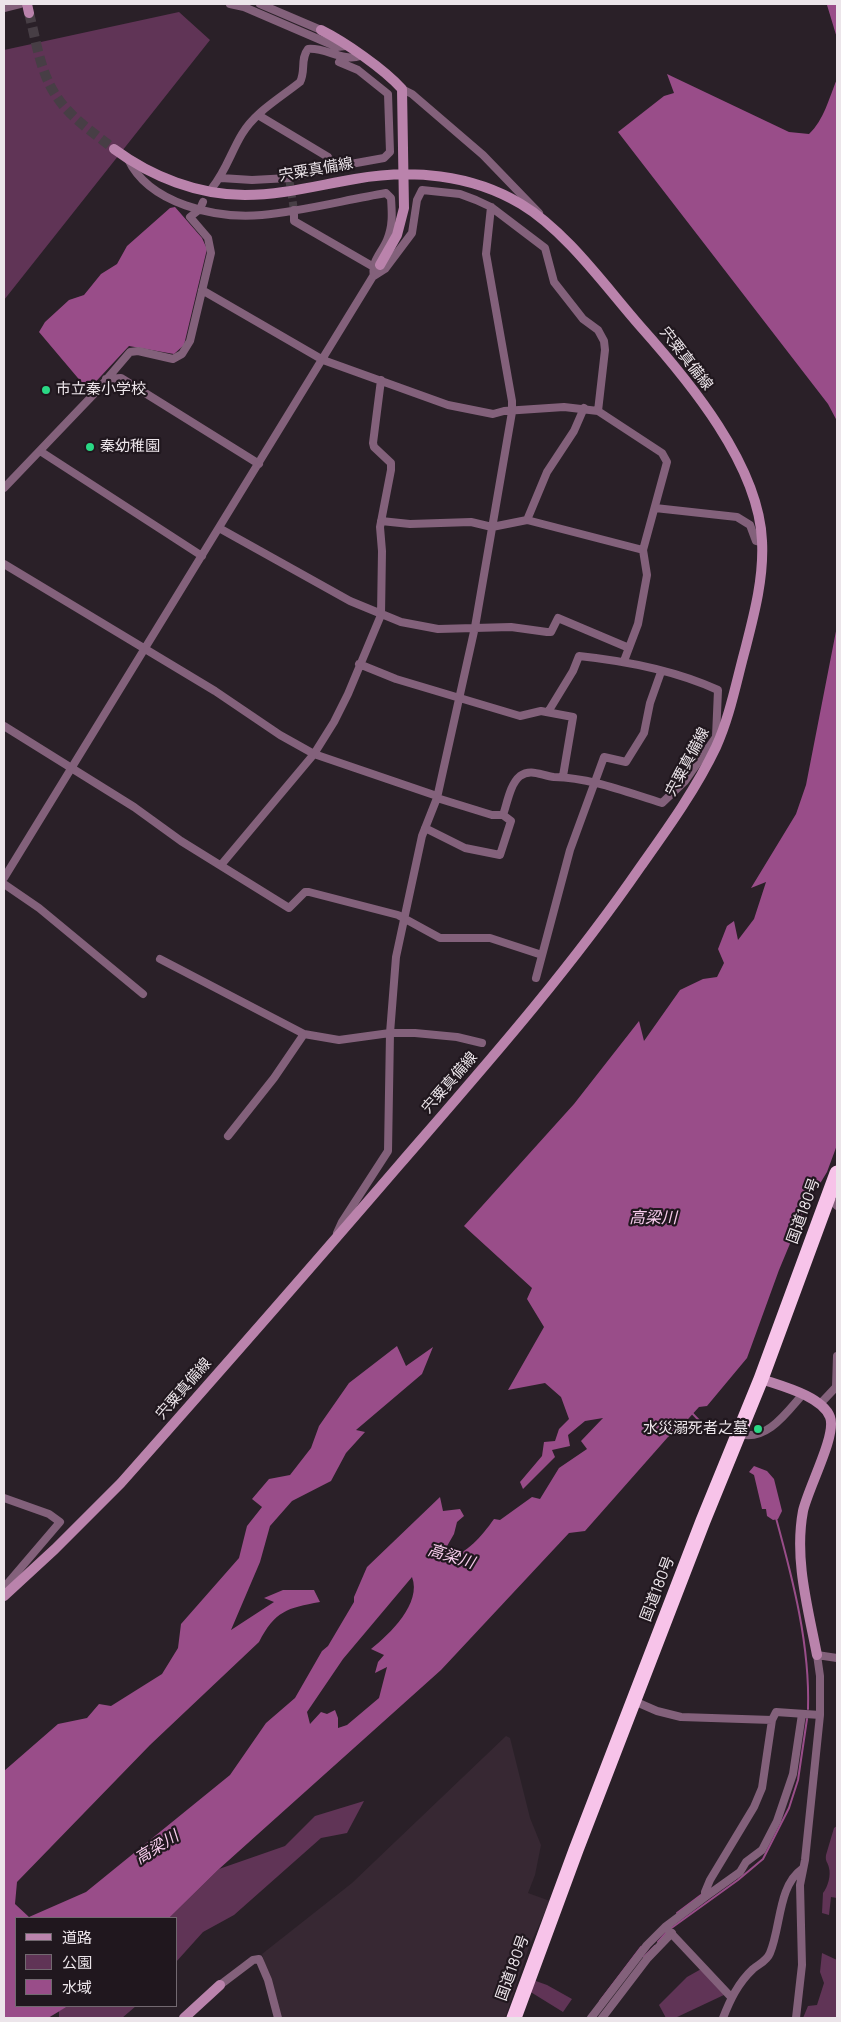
<!DOCTYPE html>
<meta charset="utf-8">
<style>
body{margin:0}
#map{position:relative;width:841px;height:2022px;overflow:hidden;background:#2a2028;font-family:Manrope,"Noto Sans JP",sans-serif}
canvas{display:block}
.frame{position:absolute;inset:0;border:5px solid #ece5ea;pointer-events:none}
.legend{position:absolute;left:15px;top:1917px;width:162px;height:90px;box-sizing:border-box;background:#20171e;border:1px solid #726970;margin:0;padding:6px 9px;list-style:none;font-size:15px;color:#ece5ea}
.legend li{display:flex;align-items:center;gap:10px;height:25px}
.legend b{width:25px;border:1px solid #726970}
</style>
<div id="map">
<canvas width="841" height="2022"></canvas>
<div class="frame"></div>
<ul class="legend">
<li><b style="height:6px;background:#ba83ac"></b>道路</li>
<li><b style="height:14px;background:#603456"></b>公園</li>
<li><b style="height:14px;background:#994d89"></b>水域</li>
</ul>
</div>
<script>
const ctx = document.querySelector('canvas').getContext('2d');
ctx.lineJoin = 'round';
function fillPath(path, color) { ctx.fillStyle = color; ctx.fill(path, 'evenodd'); }
function strokePath(path, color, width, dash) { ctx.strokeStyle = color; ctx.lineWidth = width; ctx.lineCap = dash ? 'butt' : 'round'; ctx.setLineDash(dash || []); ctx.stroke(path); }
function write(font, color, halo, rows, align = 'center') {
  ctx.font = font + ' Manrope,"Noto Sans JP",sans-serif'; ctx.lineWidth = 4.5; ctx.setLineDash([]); ctx.textBaseline = 'middle'; ctx.strokeStyle = halo; ctx.fillStyle = color; for (const [text, x, y, turn = 0] of rows) {
    ctx.save(); ctx.translate(x, y); ctx.rotate((+turn || 0) * Math.PI / 180); ctx.textAlign = isNaN(turn) ? turn : align; if (halo) ctx.strokeText(text, 0, 0); ctx.fillText(text, 0, 0); ctx.restore();
  }
}
const built = new Path2D(`
 M 506,1736 L 510,1738 L 530,1818 L 541,1845 L 535,1875 L 528,1893 L 550,1901 L 529,1947 L 505,2018 L 280,2018 L 262,1954 L 352,1883 Z`);
const green = new Path2D(`
 M 179,12 L 210,40 L 4,300 L 4,50 Z
 M 364,1801 L 347,1833 L 321,1838 L 234,1915 L 203,1932 L 176,1962 L 176,1918 L 169,1918 L 219,1869 L 285,1846 L 315,1816 Z
 M 837,1826 L 837,1898 L 831,1897 L 829,1915 L 822,1913 L 823,1893 C 828,1887 831,1875 829,1868 C 828,1862 825,1862 826,1855 L 834,1828 Z
 M 822,1953 L 837,1960 L 837,2018 L 803,2018 L 808,2006 L 817,2005 L 824,1983 L 820,1972 Z
 M 703,1968 L 726,1994 L 675,2018 L 666,2018 L 659,2005 L 687,1977 Z
 M 533,1980 L 547,1985 L 572,1999 L 563,2012 L 529,1991 Z
 M 68,2006 L 136,2006 L 122,2018 L 59,2018 L 59,2011 Z`);
const water = new Path2D(`
 M 826,4 L 837,4 L 837,38 L 827,5 Z
 M 667,74 L 789,132 L 809,134 C 824,120 829,98 837,79 L 837,421 L 828,404 L 618,132 L 664,96 L 674,93 Z
 M 175,207 L 202,238 L 207,249 L 184,345 L 174,354 L 129,346 L 88,390 L 39,332 L 45,322 L 69,300 L 84,295 L 101,274 L 117,264 L 127,246 L 170,208 Z
 M 837,626 L 837,1145 L 827,1172 L 804,1210 L 779,1270 L 747,1358 L 707,1406 L 699,1407 L 679,1429 L 668,1437 L 585,1531 L 569,1533 L 441,1670 L 219,1869 L 169,1918 L 16,1918 L 16,2006 L 68,2006 L 48,2018 L 4,2018 L 4,1771 L 58,1724 L 87,1718 L 99,1704 L 111,1706 L 162,1674 L 178,1648 L 181,1624 L 239,1558 L 247,1526 L 262,1507 L 252,1499 L 269,1479 L 290,1475 L 311,1448 L 319,1426 L 349,1383 L 397,1346 L 406,1366 L 433,1347 L 422,1374 L 356,1430 L 365,1432 L 346,1453 L 331,1481 L 292,1501 L 270,1526 L 260,1562 L 231,1630 L 274,1602 L 264,1598 L 283,1590 L 314,1590 L 320,1602 C 287,1608 275,1611 259,1642 L 150,1745 L 17,1882 L 15,1904 L 29,1917 L 86,1892 L 230,1775 L 266,1723 L 295,1698 L 322,1651 L 328,1646 L 354,1602 L 354,1597 L 367,1567 L 440,1497 L 443,1511 L 460,1509 L 464,1516 L 457,1522 L 454,1534 L 446,1548 L 450,1553 L 446,1559 C 468,1553 481,1537 494,1519 L 500,1520 L 532,1497 L 540,1499 L 559,1468 L 587,1449 L 581,1441 L 603,1418 L 585,1421 L 568,1435 L 570,1446 L 552,1450 L 555,1457 L 523,1489 L 520,1482 L 542,1456 L 544,1442 L 555,1441 L 559,1429 L 569,1419 L 561,1397 L 545,1383 L 508,1390 L 544,1327 L 527,1299 L 532,1288 L 464,1226 L 574,1104 L 639,1021 L 644,1041 L 680,990 L 703,979 L 717,977 L 724,963 L 718,949 L 727,926 L 734,921 L 738,940 L 754,919 L 766,882 L 751,888 L 796,814 L 806,785 ZM 412,1577 C 422,1603 390,1634 371,1649 L 384,1655 L 378,1662 L 375,1673 L 387,1667 L 379,1698 L 347,1725 L 338,1728 L 338,1718 L 335,1710 L 327,1714 L 321,1712 L 310,1724 L 307,1712 L 343,1659 Z
 M 754,1466 L 767,1471 L 774,1479 L 782,1511 L 778,1519 L 773,1520 L 767,1516 L 766,1509 L 762,1509 L 754,1475 L 749,1472 Z`);
const stream = new Path2D(`
 M 691,1412 L 711,1433
 M 776,1518 C 793,1580 810,1645 808,1709
 M 677,1913 L 701,1895
 M 670,1929 L 738,1880 L 763,1859 L 789,1808 L 798,1780 L 807,1719
 M 658,1942 L 666,1933
 M 644,1957 L 655,1946
 M 600,2001 L 641,1947`);
const streetTunnel = new Path2D(`
 M 289,178 L 294,210`);
const secondaryTunnel = new Path2D(`
 M 29,13 C 36,40 40,71 55,94 C 69,117 94,133 114,149`);
const street = new Path2D(`
 M 230,4 L 244,7 L 337,47 L 346,46
 M 260,4 L 321,30
 M 4,8 L 20,4
 M 402,89 L 412,94 L 483,155 L 539,213
 M 258,115 L 328,157 L 334,167
 M 128,159 C 149,204 216,219 262,215 C 303,211 345,200 386,193 L 391,198 C 392,213 393,226 387,240 C 381,254 371,261 374,276 L 385,269 L 412,233 L 417,200 L 422,190 L 460,194 L 476,200 L 491,207 L 545,248 L 554,282 L 583,319 L 598,330 L 604,341 L 605,350 L 598,411 L 564,407 L 504,411 L 493,414 L 448,405 L 323,360 L 202,290
 M 221,178 L 252,180 L 289,178 L 334,167 L 384,158 L 390,152 L 388,94 L 358,70 L 339,62
 M 212,188 C 226,171 231,152 242,134 C 255,112 280,98 300,82 C 306,71 300,59 308,49 C 325,47 343,62 360,56
 M 294,210 L 294,221 L 372,266
 M 106,379 L 121,378 L 259,464
 M 598,411 L 662,453 L 667,462 L 643,550 L 647,575 L 638,624 L 624,661
 M 40,451 L 202,556
 M 4,488 L 94,394 L 130,352 L 138,351 L 173,359 L 182,354 L 190,341 L 211,253 L 208,238 L 190,217 L 200,209 L 203,202
 M 655,508 L 737,517 L 750,525 L 756,541 L 763,543
 M 527,520 L 547,472 L 574,431 L 584,408
 M 381,521 L 410,524 L 471,522 L 492,527 L 527,520 L 643,550
 M 219,528 L 350,601 L 401,622 L 438,629 L 511,627 L 547,632 L 551,632 L 558,618 L 629,648
 M 4,564 L 215,691 L 280,735 L 314,754 L 437,796
 M 359,664 L 396,679 L 520,716 L 541,711 L 573,717 L 563,776
 M 548,712 L 573,671 L 579,656 C 627,661 674,670 718,690 L 716,737
 M 4,726 L 134,807 L 181,841 L 289,908 L 305,892 L 309,892 L 398,915 L 440,938 L 490,938 L 542,955
 M 437,798 L 492,815 L 503,815
 M 425,828 L 465,848 L 500,855 L 511,821 L 503,815 C 507,804 510,784 520,776 C 531,768 542,776 554,777 C 592,778 626,792 662,803 L 685,781 L 716,737 L 719,739
 M 221,865 L 314,754 L 334,722 L 348,694 L 381,615 L 382,551 L 380,527 L 391,470 L 391,463 L 374,447 L 373,443 L 381,380
 M 4,878 L 375,273
 M 4,884 L 39,908 L 143,994
 M 160,959 L 304,1034 L 339,1040 L 390,1033 L 415,1033 L 457,1037 L 482,1043
 M 536,978 L 570,850 L 604,757 L 626,762 L 644,733 L 650,703 L 661,672
 M 228,1136 L 274,1078 L 304,1034
 M 828,1197 L 837,1206
 M 337,1233 L 342,1222 L 388,1151 L 390,1033 L 396,957 L 422,836 L 437,798 L 475,627 L 512,412 L 512,401 L 486,254 L 491,207
 M 820,1404 L 836,1387 L 837,1356
 M 739,1434 C 767,1442 787,1412 803,1394
 M 4,1498 L 49,1514 L 60,1522 L 7,1584 L 4,1595
 M 634,1701 L 657,1711 L 681,1717 L 772,1720
 M 705,1897 L 740,1872 L 746,1862 L 762,1850 L 777,1821 L 793,1774 L 802,1714
 M 669,1931 L 731,1997
 M 220,1985 L 253,1960 L 259,1959 L 268,1980 L 278,2018
 M 591,2018 L 647,1945 L 665,1927 L 705,1897 L 705,1892 L 710,1880 L 754,1807 L 762,1788 L 772,1720 L 776,1712 L 820,1715
 M 602,2018 L 647,1959 L 672,1933
 M 723,2018 C 730,2000 738,1983 753,1969 C 759,1964 767,1961 770,1953 C 781,1927 778,1886 802,1869
 M 796,2018 L 802,1965 L 800,1885 L 805,1860 L 820,1715 L 820,1676 L 817,1655 L 837,1658`);
const secondary = new Path2D(`
 M 27,4 L 29,13
 M 321,30 C 345,42 384,69 402,89 L 404,208 L 397,235 L 380,265
 M 761,1379 C 781,1386 822,1396 830,1417 C 837,1435 808,1488 803,1511 C 794,1559 808,1608 817,1655
 M 4,1596 L 55,1549 L 121,1483 C 215,1377 308,1271 400,1164 C 484,1067 568,972 641,866 C 668,828 696,789 716,747 C 730,716 736,683 745,650 C 754,615 764,578 762,541 C 759,465 689,381 640,326 C 605,286 566,231 521,204 C 471,174 411,169 355,179 C 319,185 282,195 245,195 C 198,195 152,177 114,149
 M 184,2018 L 220,1985`);
const highway = new Path2D(`
 M 514,2018 L 576,1850 L 703,1521 L 761,1379 L 837,1173`);
const markers = [
 [46,390,5,"#2ad885"],
 [90,447,5,"#2ad885"],
 [758,1429,5,"#2ad885"]
];
const streetNames = [
 ["宍粟真備線",316,170,-10],
 ["宍粟真備線",686,359,52],
 ["宍粟真備線",688,762,-62],
 ["宍粟真備線",450,1083,-49],
 ["国道180号",804,1211,-70],
 ["宍粟真備線",184,1389,-49],
 ["国道180号",658,1589,-69],
 ["国道180号",513,1968,-70]
];
const poiNames = [
 ["市立秦小学校",56,390],
 ["秦幼稚園",100,447],
 ["水災溺死者之墓",748,1429,"right"]
];
const waterNames = [
 ["高梁川",653,1219],
 ["高梁川",451,1557,17],
 ["高梁川",157,1848,-32]
];
fillPath(built, '#372833');
fillPath(green, '#603456');
fillPath(water, '#994d89');
strokePath(stream, '#994d89', 2);
strokePath(streetTunnel, '#473e45', 8, [8, 4]);
strokePath(secondaryTunnel, '#473e45', 10, [10, 5]);
strokePath(street, '#83617b', 8);
strokePath(secondary, '#ba83ac', 10);
strokePath(highway, '#f7c3e9', 15);
for (const [x, y, r, color] of markers) { const dot = new Path2D(); dot.arc(x, y, r, 0, 2 * Math.PI); ctx.fillStyle = color; ctx.fill(dot); strokePath(dot, '#20171e', 2); }
write('15px', '#ece5ea', '#20171e', streetNames);
write('15px', '#ece5ea', '#20171e', poiNames, 'left');
write('italic 16px', '#f7ccec', '#20171e', waterNames);
</script>
